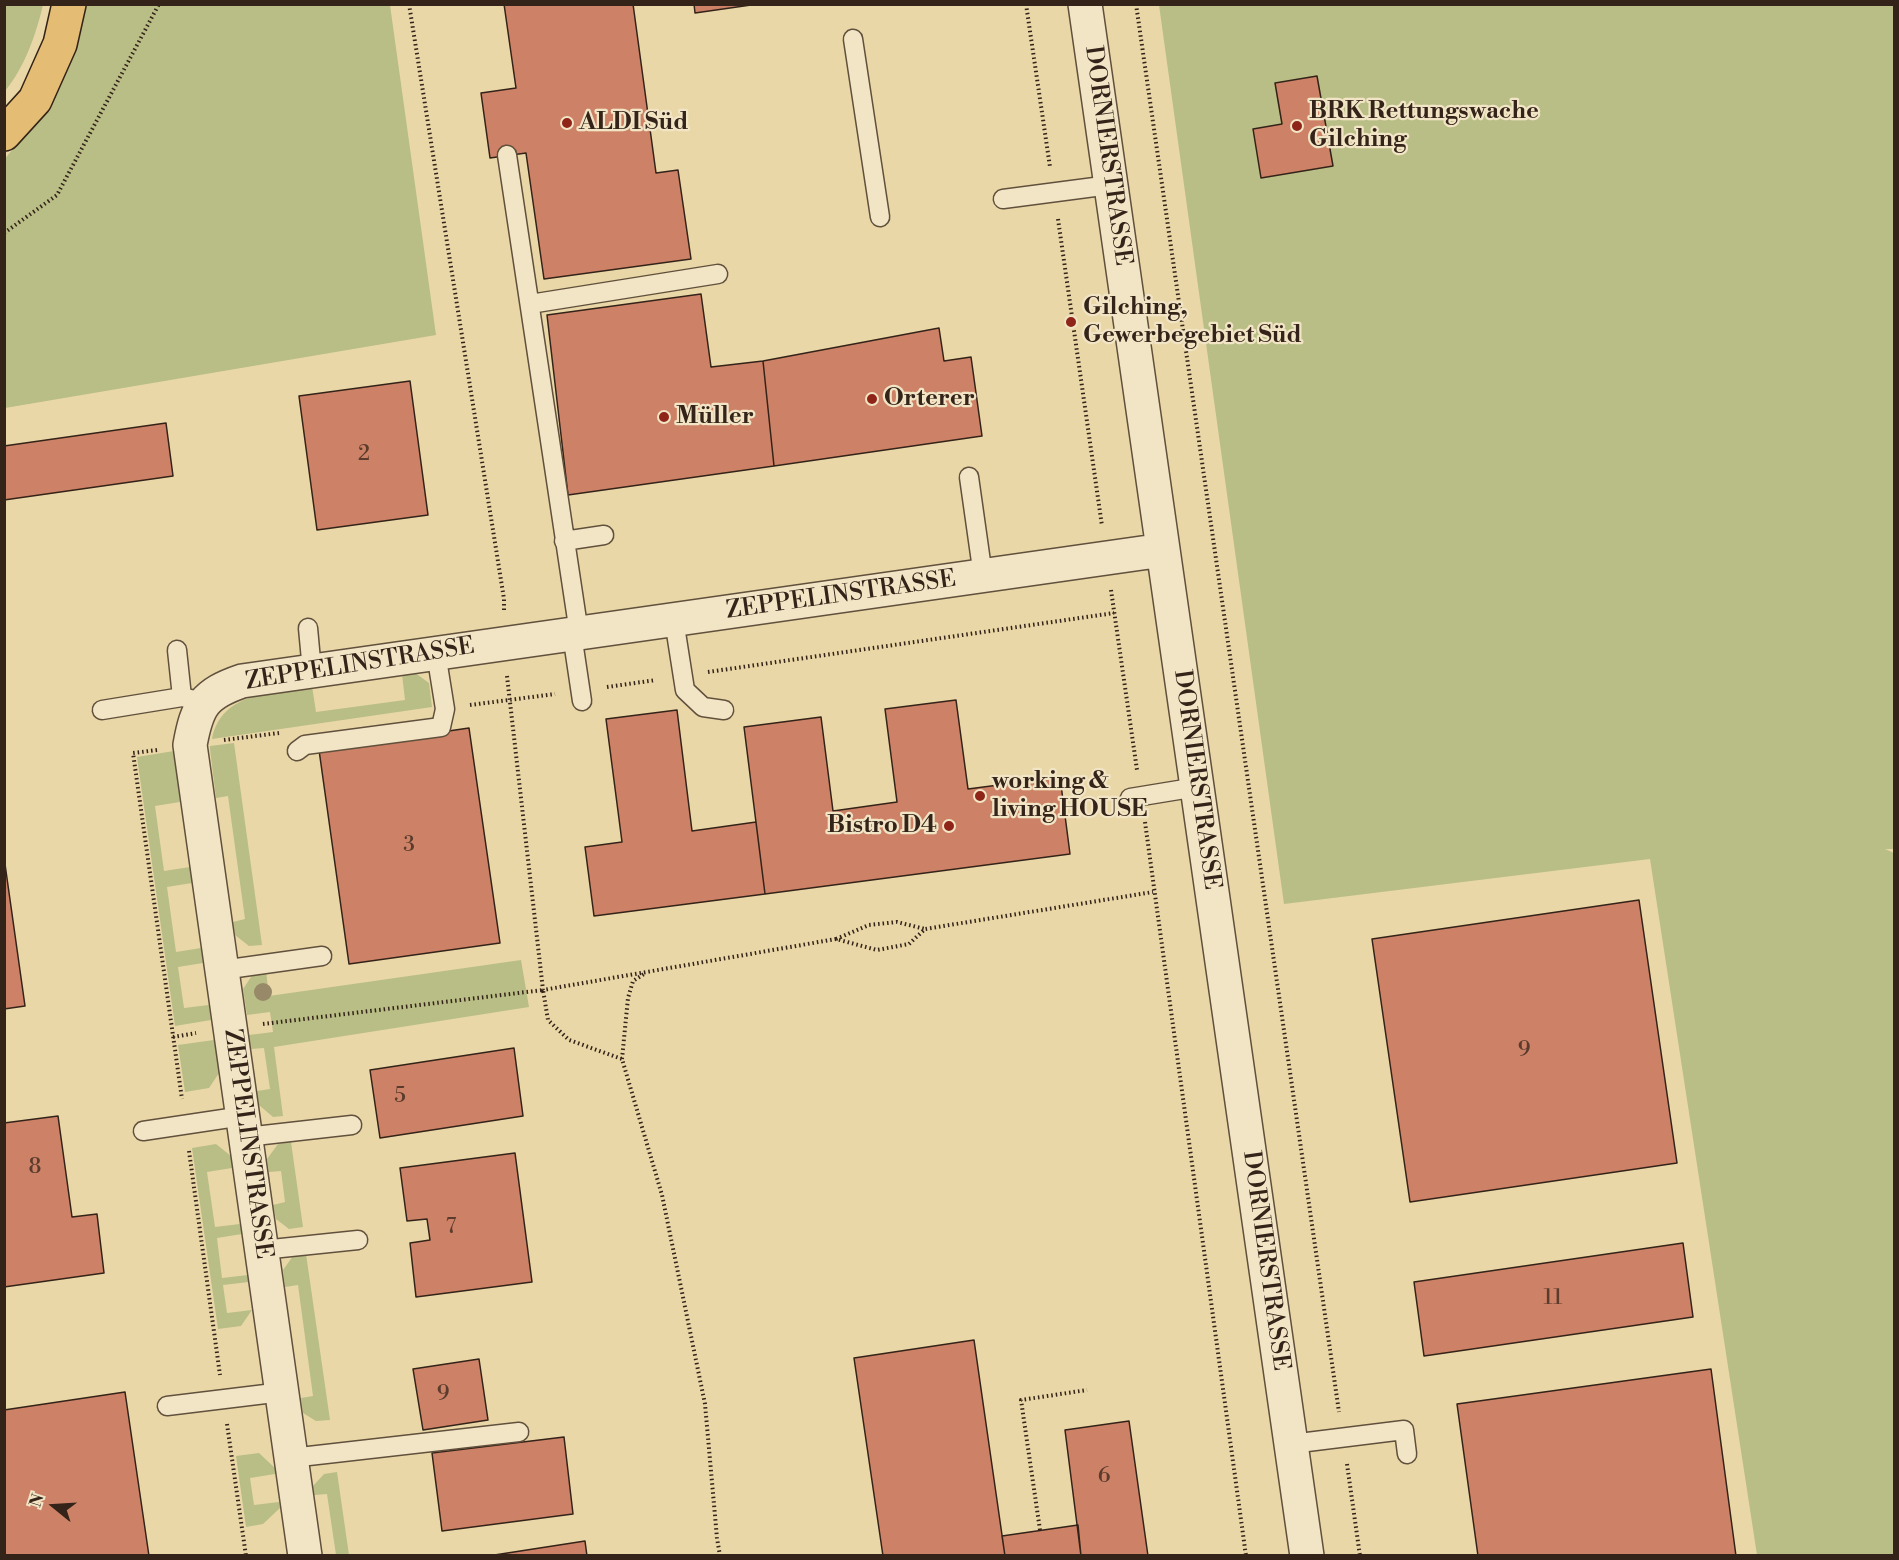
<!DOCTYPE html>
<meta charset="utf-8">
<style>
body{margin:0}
#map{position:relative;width:1899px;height:1560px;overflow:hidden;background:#e9d7a8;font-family:"Libre Bodoni",serif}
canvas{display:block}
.frame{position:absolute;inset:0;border:6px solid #342318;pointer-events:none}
.north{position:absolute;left:24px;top:1476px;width:60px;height:60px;-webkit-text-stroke:4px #f1e5c6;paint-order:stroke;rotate:288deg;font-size:16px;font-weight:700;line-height:24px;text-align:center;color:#342318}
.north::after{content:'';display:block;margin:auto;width:21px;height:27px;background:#342318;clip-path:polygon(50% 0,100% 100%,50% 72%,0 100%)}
</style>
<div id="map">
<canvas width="1899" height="1560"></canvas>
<div class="frame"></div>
<div class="north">N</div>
</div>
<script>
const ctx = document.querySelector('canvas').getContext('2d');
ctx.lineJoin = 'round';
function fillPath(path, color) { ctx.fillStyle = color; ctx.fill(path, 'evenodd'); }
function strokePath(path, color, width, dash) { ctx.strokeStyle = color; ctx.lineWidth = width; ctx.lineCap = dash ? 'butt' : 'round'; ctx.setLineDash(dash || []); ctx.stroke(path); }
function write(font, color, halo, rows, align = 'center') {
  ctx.font = font + ' "Libre Bodoni",serif'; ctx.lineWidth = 4.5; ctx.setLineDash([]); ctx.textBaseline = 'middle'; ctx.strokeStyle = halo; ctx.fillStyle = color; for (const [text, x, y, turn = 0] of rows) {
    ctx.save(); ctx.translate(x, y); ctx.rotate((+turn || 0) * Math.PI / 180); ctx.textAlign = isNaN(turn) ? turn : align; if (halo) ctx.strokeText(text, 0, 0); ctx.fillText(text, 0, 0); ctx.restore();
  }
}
const green = new Path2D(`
 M 5,4 L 43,5 C 36,34 25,67 5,91 Z
 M 86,5 L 390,5 L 436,335 L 5,408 L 4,160 L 50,102 L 76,49 Z
 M 1159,5 L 1894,5 L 1894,849 L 1885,849 L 1894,853 L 1894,1555 L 1757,1555 L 1650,859 L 1284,904 Z
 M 414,672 L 429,683 L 432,707 L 212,739 C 221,692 274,692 312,686 L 316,712 L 405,700 L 402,674 Z
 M 234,743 L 262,945 L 249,946 L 235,935 L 233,922 L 245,919 L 228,796 L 216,798 L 210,749 L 210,746 Z
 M 174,751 L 180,802 L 155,806 L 164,871 L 190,867 L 192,883 L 167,887 L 176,952 L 201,948 L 203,963 L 178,967 L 184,1008 L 209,1005 L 211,1020 L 175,1026 L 137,757 Z
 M 521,960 L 529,1007 L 274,1047 L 283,1116 L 273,1117 L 259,1105 L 257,1091 L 270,1089 L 264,1048 L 251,1049 L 249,1035 L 273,1032 L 270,1012 L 247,1015 L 243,989 L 253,974 L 266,971 L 269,996 Z
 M 214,1040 L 219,1073 L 209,1088 L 185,1092 L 178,1045 Z
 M 291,1142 L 303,1227 L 289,1229 L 276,1219 L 273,1205 L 285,1202 L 281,1171 L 269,1172 L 267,1159 L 278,1144 Z
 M 216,1144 L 231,1156 L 232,1168 L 207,1172 L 215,1227 L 240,1224 L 242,1234 L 217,1238 L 222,1278 L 248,1275 L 249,1282 L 223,1285 L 227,1313 L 252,1310 L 241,1326 L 218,1329 L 192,1148 Z
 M 306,1254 L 330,1420 L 316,1421 L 303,1413 L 301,1398 L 313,1396 L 298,1285 L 285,1287 L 283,1270 L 293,1256 Z
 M 259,1453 L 275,1468 L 275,1474 L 250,1478 L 254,1505 L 279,1502 L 280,1508 L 263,1524 L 246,1527 L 236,1456 Z
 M 337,1472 L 349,1555 L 336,1555 L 327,1494 L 314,1495 L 313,1486 L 324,1474 Z`);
const building = new Path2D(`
 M 504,4 L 633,4 L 656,173 L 678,170 L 691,259 L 544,279 L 526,153 L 490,158 L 481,93 L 516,88 Z
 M 694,4 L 758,4 L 695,13 Z
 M 1317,76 L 1333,166 L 1261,178 L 1253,129 L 1282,124 L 1275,83 Z
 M 701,294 L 711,367 L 763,361 L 774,466 L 568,495 L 547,315 Z
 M 939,328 L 944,361 L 971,357 L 982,436 L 774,466 L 763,361 Z
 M 410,381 L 428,515 L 317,530 L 299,396 Z
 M 166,423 L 173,476 L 4,500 L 4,446 Z
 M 956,700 L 968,789 L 1060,777 L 1070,854 L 765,894 L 744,727 L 821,717 L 833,811 L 897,802 L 885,709 Z
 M 677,710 L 692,831 L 756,822 L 765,894 L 594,916 L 585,847 L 622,842 L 606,719 Z
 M 469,728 L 500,943 L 349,964 L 319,750 Z
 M 4,857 L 25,1006 L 4,1009 Z
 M 1639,900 L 1677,1163 L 1410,1202 L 1372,939 Z
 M 514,1048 L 523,1116 L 380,1138 L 370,1070 Z
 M 58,1116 L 72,1217 L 97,1214 L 104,1273 L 4,1287 L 4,1123 Z
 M 515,1153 L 532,1282 L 416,1297 L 410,1243 L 430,1240 L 427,1219 L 407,1221 L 400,1168 Z
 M 1683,1243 L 1693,1317 L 1424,1356 L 1414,1282 Z
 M 974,1340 L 1005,1556 L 883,1556 L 854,1358 Z
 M 479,1359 L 488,1420 L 423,1430 L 413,1369 Z
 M 1711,1369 L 1736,1556 L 1478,1556 L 1457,1404 Z
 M 125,1392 L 149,1556 L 4,1556 L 4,1410 Z
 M 1129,1421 L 1148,1556 L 1081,1556 L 1065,1430 Z
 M 564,1437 L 573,1514 L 442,1531 L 432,1453 Z
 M 1078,1525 L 1081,1556 L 1005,1556 L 1002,1536 Z
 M 585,1541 L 587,1556 L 488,1556 Z`);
const path = new Path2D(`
 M 409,4 L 504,599 L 504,611
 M 1026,4 L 1050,167
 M 1136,4 L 1339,1412
 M 1058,219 L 1102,526
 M 4,233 L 57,195 L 159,4
 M 1111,590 L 1137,770
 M 708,672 L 1114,613
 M 507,676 L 543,990 L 836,939 L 877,950 L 909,944 L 925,929 L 1153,892
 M 607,687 L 656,680
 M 470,705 L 555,694
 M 224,740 L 279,733
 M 157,750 L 133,753 L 182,1099
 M 1145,822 L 1246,1556
 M 836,939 L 869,925 L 897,922 L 925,929
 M 263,1024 L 543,990 L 548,1020 L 569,1040 L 622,1059 L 662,1195 L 705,1404 L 717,1538 L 720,1556
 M 173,1037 L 196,1033
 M 622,1059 L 628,998 L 633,981 L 644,974
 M 189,1151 L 220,1375
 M 227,1424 L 246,1556
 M 1347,1464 L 1360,1556
 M 1040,1530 L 1021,1400 L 1087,1390`);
const service = new Path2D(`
 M 853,39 L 880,217
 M 507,155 L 579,633
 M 1003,199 L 1110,185
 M 530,304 L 718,274
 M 969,477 L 983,576
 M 564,541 L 604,535
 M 674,620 L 685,690 L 703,707 L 724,710
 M 308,628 L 312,671
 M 572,634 L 582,701
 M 177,650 L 182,697
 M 102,710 L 182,697 L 203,702
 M 297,751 L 305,745 L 441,727 L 445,709 L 436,653
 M 1130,798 L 1197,787
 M 222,970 L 322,956
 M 143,1131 L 243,1116
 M 246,1137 L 352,1125
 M 262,1250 L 358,1240
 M 167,1406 L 282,1392
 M 1291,1444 L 1404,1430 L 1407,1454
 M 291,1458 L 519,1432`);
const minor = new Path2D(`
 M 1085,4 L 1307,1556
 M 305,1556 L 190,745 C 197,706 204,694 242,681 L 1163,550`);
const motorway = new Path2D(`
 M 4,134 L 35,100 L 60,44 L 69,4`);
const trees = [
 [263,992]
];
const markers = [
 [567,123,6,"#8f2418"],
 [1297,126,6,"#8f2418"],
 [1071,322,6,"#8f2418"],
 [872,399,6,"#8f2418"],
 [664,417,6,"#8f2418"],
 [980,796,6,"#8f2418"],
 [949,826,6,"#8f2418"]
];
const numberNames = [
 ["2",364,455],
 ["3",409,846],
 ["9",1524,1051],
 ["5",400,1097],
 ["8",35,1168],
 ["7",451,1228],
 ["11",1553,1299],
 ["9",443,1395],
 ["6",1104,1477]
];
const poiNames = [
 ["BRK Rettungswache",1309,112],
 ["Gilching",1309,140],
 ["ALDI Süd",579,123],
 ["Gilching,",1083,308],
 ["Gewerbegebiet Süd",1083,336],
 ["Orterer",884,399],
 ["Müller",676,417],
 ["working &",992,782],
 ["living HOUSE",992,810],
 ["Bistro D4",937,826,"right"]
];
const streetNames = [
 ["DORNIERSTRASSE",1107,156,82],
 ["ZEPPELINSTRASSE",841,596,-8],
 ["ZEPPELINSTRASSE",360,665,-9],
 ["DORNIERSTRASSE",1196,780,82],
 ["ZEPPELINSTRASSE",247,1144,82],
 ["DORNIERSTRASSE",1265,1261,82]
];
fillPath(green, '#b8be86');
fillPath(building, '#cd8267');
strokePath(building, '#342318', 1.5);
strokePath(service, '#61503c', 21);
strokePath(minor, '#61503c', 36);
strokePath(motorway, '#342318', 36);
strokePath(path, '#342318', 4, [1.5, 3]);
strokePath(service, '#f1e5c6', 18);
strokePath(minor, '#f1e5c6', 33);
strokePath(motorway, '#e4bc74', 33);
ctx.fillStyle = '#988968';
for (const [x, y] of trees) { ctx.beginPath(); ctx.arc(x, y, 9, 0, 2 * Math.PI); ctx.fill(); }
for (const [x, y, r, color] of markers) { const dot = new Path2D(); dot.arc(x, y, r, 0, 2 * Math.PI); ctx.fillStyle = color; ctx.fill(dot); strokePath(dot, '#f1e5c6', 2); }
write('21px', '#5a3b2c', null, numberNames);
write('bold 24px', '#342318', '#f1e5c6', poiNames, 'left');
write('24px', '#342318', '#f1e5c6', streetNames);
</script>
